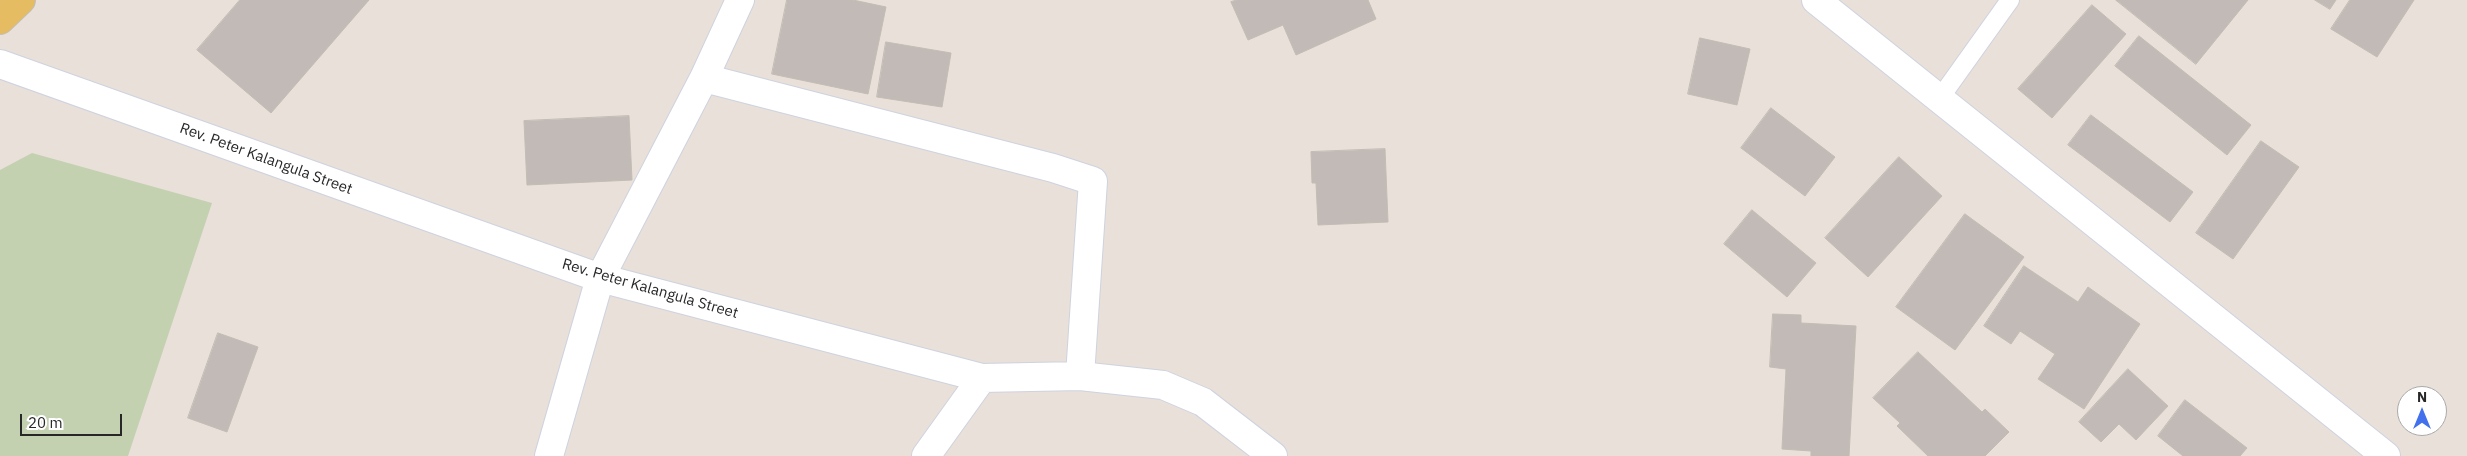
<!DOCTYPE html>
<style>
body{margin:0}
#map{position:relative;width:2467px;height:456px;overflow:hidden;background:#e8e0d9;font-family:"IBM Plex Sans",sans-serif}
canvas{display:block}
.north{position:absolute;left:2397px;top:386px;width:50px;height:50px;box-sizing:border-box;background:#fff;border:1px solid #a9a9a9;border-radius:50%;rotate:0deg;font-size:14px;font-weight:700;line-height:20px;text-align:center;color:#272727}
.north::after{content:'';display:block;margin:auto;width:18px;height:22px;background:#4370ec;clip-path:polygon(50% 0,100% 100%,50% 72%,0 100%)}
.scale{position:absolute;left:20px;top:414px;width:102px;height:22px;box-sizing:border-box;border:2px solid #272727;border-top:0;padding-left:6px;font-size:15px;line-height:18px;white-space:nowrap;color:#272727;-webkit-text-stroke:4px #fff;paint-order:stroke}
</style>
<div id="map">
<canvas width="2467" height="456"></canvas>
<div class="north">N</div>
<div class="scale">20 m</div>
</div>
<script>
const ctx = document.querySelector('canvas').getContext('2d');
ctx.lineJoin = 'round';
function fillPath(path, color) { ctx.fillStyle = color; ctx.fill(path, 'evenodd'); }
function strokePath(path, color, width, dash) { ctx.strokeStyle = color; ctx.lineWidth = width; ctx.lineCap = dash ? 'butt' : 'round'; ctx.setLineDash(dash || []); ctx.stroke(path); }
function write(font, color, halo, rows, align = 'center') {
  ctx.font = font + ' "IBM Plex Sans",sans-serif'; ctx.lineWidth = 4; ctx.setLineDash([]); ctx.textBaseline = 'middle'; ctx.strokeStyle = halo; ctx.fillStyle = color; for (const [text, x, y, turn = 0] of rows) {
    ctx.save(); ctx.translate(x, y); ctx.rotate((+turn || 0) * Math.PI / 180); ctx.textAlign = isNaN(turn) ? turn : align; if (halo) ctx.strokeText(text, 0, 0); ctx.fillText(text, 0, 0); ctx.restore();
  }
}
const cemetery = new Path2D(`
 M 32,153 L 212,203 L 128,456 L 0,456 L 0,170 Z`);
const building = new Path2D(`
 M 240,0 L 369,0 L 271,113 L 197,50 Z
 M 787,0 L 853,0 L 886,7 L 868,94 L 772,74 Z
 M 1237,0 L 1368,0 L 1376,19 L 1296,55 L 1283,25 L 1248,40 L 1231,2 Z
 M 2116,0 L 2248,0 L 2196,64 Z
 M 2315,0 L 2336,0 L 2330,9 Z
 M 2350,0 L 2414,0 L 2377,57 L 2331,29 Z
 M 2092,5 L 2126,34 L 2052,118 L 2018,89 Z
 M 2139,36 L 2251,125 L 2227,155 L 2115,66 Z
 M 1700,38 L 1750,49 L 1737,105 L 1688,94 Z
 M 886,42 L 951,53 L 942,107 L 877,97 Z
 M 1771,108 L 1835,157 L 1805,196 L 1741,148 Z
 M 2091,115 L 2193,192 L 2170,222 L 2068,145 Z
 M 629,116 L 632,180 L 527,185 L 524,121 Z
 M 2261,141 L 2299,167 L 2233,259 L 2196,233 Z
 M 1385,149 L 1388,222 L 1318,225 L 1316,183 L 1312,183 L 1311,152 Z
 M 1899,157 L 1942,196 L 1868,277 L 1825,238 Z
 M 1752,210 L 1816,263 L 1787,297 L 1724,244 Z
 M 1965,214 L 2024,257 L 1955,350 L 1896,307 Z
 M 2024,266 L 2078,302 L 2088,287 L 2140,324 L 2084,409 L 2038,379 L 2055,354 L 2020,331 L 2011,344 L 1984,326 Z
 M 1773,314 L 1801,315 L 1801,323 L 1856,326 L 1849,456 L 1811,456 L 1811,451 L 1782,449 L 1786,369 L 1770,367 Z
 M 218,333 L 258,347 L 227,432 L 188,418 Z
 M 1918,352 L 1982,412 L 1985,409 L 2009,432 L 1985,456 L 1928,456 L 1897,426 L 1900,423 L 1873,398 Z
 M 2128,369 L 2168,406 L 2136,440 L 2119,424 L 2101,442 L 2079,422 Z
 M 2185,400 L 2247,448 L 2240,456 L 2183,456 L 2158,436 Z`);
const lane = new Path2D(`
 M 1940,98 L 2010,0`);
const street = new Path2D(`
 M 0,64 L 600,278 L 982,378 L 1080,376 L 1163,385 L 1203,402 L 1273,456
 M 704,78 L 1053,168 L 1093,181 L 1080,376
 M 549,456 L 600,278 L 704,78 L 740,0
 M 926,456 L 982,378`);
const secondary = new Path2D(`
 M 1816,0 L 2386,456`);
const primary = new Path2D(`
 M 0,20 L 21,0`);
const streetNames = [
 ["Rev. Peter Kalangula Street",266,159,20],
 ["Rev. Peter Kalangula Street",650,289,16]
];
fillPath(cemetery, '#c3d1b1');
fillPath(building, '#c1bab6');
strokePath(building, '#c3bcb3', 1);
strokePath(lane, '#ced3df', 20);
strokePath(street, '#ced3df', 30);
strokePath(secondary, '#ced3df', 30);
strokePath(primary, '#bebebe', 30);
strokePath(lane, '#fff', 18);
strokePath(street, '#fff', 28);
strokePath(secondary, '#fff', 28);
strokePath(primary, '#e5bc61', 28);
write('15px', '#272727', '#fff', streetNames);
</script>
